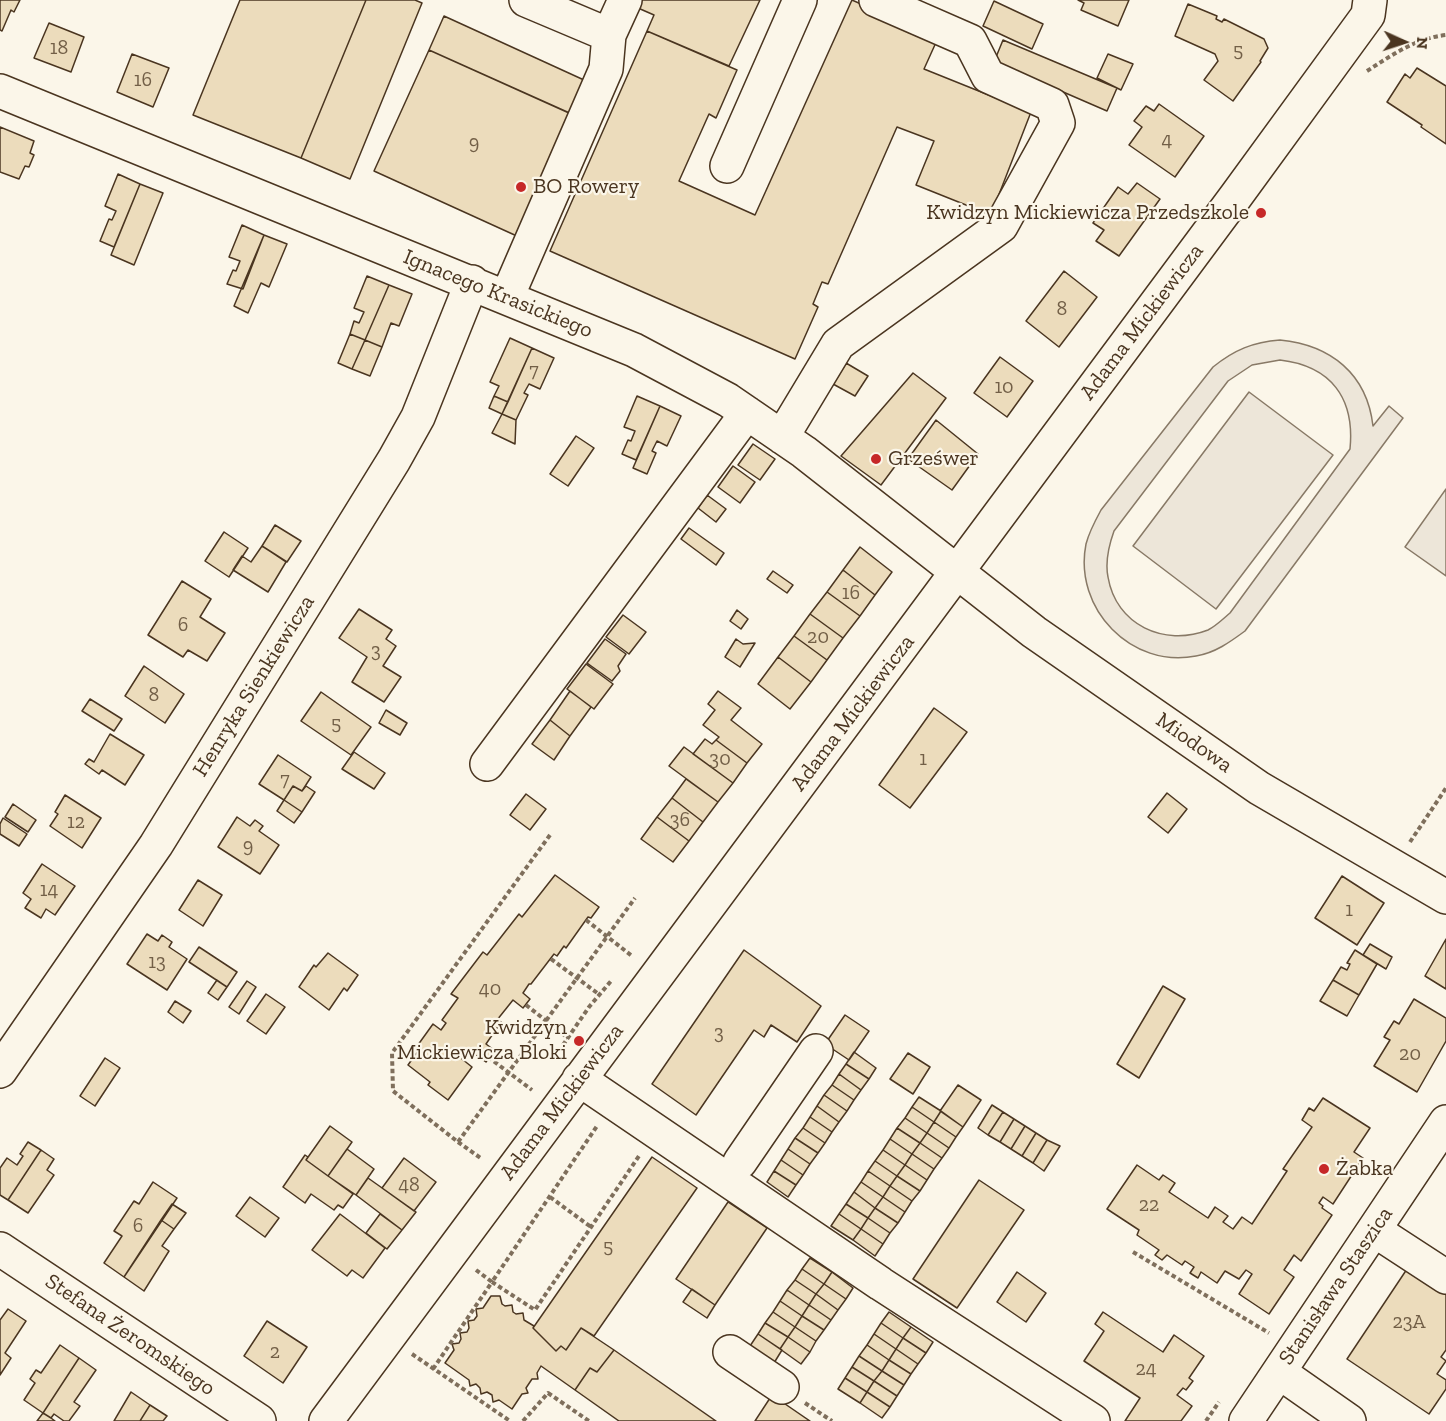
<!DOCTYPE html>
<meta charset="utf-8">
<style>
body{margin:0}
#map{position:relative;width:1446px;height:1421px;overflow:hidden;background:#fbf6e9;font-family:"Zilla Slab",serif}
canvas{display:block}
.north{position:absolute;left:1374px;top:12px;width:60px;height:60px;-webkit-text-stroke:4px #fbf6e9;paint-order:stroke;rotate:93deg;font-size:16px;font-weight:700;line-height:24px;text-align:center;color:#4a3520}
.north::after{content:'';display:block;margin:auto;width:21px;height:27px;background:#4a3520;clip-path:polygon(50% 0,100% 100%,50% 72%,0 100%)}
</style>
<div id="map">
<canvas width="1446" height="1421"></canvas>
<div class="north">N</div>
</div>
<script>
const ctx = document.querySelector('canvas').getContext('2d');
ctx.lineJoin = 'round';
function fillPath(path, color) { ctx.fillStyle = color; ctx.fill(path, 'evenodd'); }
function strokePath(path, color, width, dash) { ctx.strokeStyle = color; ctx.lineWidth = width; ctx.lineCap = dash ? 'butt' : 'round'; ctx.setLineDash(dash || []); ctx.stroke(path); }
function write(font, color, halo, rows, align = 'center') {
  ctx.font = font + ' "Zilla Slab",serif'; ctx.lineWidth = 4.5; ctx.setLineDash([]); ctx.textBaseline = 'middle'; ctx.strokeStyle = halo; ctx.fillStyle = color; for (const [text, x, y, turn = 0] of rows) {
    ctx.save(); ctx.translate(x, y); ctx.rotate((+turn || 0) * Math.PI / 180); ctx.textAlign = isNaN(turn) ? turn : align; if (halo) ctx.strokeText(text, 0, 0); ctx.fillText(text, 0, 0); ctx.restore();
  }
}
const green = new Path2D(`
 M 1280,340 C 1331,345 1367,374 1373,426 L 1389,406 L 1403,418 L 1245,631 C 1230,642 1215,653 1196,656 C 1132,669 1073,609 1086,544 C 1089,532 1095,521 1101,510 L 1213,367 C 1234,350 1253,342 1280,340 ZM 1280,360 C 1331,366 1355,398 1350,449 L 1230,613 C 1223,619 1216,626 1208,630 C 1164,647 1116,625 1108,577 C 1105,562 1109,545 1114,531 L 1228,381 L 1252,365 Z
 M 1249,392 L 1333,455 L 1216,609 L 1133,546 Z
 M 1446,489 L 1446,576 L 1405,547 Z`);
const building = new Path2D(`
 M 0,0 L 20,0 L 14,12 L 11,10 L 2,31 L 0,30 Z
 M 240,0 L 366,0 L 301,158 L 193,115 Z
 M 366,0 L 415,0 L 422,3 L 350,179 L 301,158 Z
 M 641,0 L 760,0 L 729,66 L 647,31 L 654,15 L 638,8 Z
 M 852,0 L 938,38 L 924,69 L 1031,112 L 991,215 L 916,185 L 934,141 L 897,127 L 828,284 L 822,282 L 813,304 L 818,307 L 795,359 L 550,251 L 647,31 L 737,70 L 716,118 L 709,114 L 679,181 L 755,215 Z
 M 1078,0 L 1129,0 L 1118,26 L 1081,10 L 1084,3 Z
 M 994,1 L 1043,24 L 1032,49 L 983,26 Z
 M 1188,4 L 1217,16 L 1216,19 L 1222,22 L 1224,19 L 1264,39 L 1268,48 L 1260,61 L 1261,62 L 1233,101 L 1204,80 L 1218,61 L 1215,54 L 1175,36 Z
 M 444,16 L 584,80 L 569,113 L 429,50 Z
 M 49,23 L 84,37 L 71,72 L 34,58 Z
 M 1003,40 L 1117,88 L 1107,111 L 994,62 Z
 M 429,50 L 574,115 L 519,237 L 374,171 Z
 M 132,54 L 169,68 L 153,107 L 117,92 Z
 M 1108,54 L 1133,64 L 1121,90 L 1097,78 Z
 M 1417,68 L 1446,86 L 1446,144 L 1421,127 L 1422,125 L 1387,102 L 1405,74 L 1410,78 Z
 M 1159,104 L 1204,136 L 1175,177 L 1129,145 L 1142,127 L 1134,121 L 1146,106 L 1154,111 Z
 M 0,127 L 34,141 L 30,153 L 34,155 L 29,167 L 25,166 L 19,179 L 0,172 Z
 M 118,174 L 140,184 L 114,247 L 100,241 L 109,219 L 112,220 L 116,211 L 105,206 Z
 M 1137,183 L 1160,199 L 1119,256 L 1096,241 L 1104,230 L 1093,223 L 1118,187 L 1128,194 Z
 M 140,184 L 163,193 L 134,265 L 111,255 Z
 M 242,225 L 264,235 L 243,289 L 227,284 L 233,270 L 236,271 L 240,261 L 229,257 Z
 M 264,235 L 287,244 L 269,287 L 261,283 L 248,313 L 234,306 Z
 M 1064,271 L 1097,297 L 1059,347 L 1026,321 Z
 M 367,276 L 389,285 L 365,340 L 350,334 L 354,321 L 359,323 L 364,312 L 354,308 Z
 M 389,285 L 412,294 L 399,326 L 391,323 L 382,347 L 365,340 Z
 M 350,334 L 365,340 L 352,369 L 338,363 Z
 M 510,338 L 532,348 L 508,402 L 494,396 L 499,386 L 490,382 Z
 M 365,340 L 382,347 L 370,376 L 352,369 Z
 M 532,348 L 554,358 L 540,389 L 529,384 L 524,393 L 528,395 L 516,420 L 502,414 Z
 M 1000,357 L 1033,381 L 1007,417 L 974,393 Z
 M 846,363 L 868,376 L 855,396 L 833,384 Z
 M 913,373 L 946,398 L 881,485 L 841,456 Z
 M 494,396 L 508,402 L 502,414 L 489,408 Z
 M 637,396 L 660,406 L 636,460 L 622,454 L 628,440 L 631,441 L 635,431 L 624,427 Z
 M 660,406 L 681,416 L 667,446 L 657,441 L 652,451 L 656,453 L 647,474 L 633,468 Z
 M 502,414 L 516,420 L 515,444 L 492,433 Z
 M 936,420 L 978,454 L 952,490 L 908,459 Z
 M 576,436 L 594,448 L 568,486 L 550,474 Z
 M 753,444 L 775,459 L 760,480 L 738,465 Z
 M 733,466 L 755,482 L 740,503 L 718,487 Z
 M 707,495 L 726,509 L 716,522 L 698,508 Z
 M 275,525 L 301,541 L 287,562 L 262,546 Z
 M 689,528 L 724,553 L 716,565 L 681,539 Z
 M 224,532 L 248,548 L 229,577 L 205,561 Z
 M 262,546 L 286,562 L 268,592 L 233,570 L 242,556 L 251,562 Z
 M 860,547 L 892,572 L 875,595 L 843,570 Z
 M 843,570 L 875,595 L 860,616 L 827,592 Z
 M 773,571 L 793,585 L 787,593 L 767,579 Z
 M 182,581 L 211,599 L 200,617 L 225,633 L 207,661 L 188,650 L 183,657 L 148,635 Z
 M 827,592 L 860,616 L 843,638 L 810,614 Z
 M 359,609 L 392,630 L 386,639 L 396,646 L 383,666 L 401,677 L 384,702 L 352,682 L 367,657 L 339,638 Z
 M 737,610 L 748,619 L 741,629 L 730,621 Z
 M 810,614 L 843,638 L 827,660 L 794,636 Z
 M 623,615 L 646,632 L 629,654 L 606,637 Z
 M 794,636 L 827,660 L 811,682 L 778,657 Z
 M 605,639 L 626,654 L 618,666 L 620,671 L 612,681 L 587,663 Z
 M 736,639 L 743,644 L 755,643 L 740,667 L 725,657 Z
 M 778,657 L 811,682 L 790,709 L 758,684 Z
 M 586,664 L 613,684 L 594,709 L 567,689 Z
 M 144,666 L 184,694 L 165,723 L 125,696 Z
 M 570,691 L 591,707 L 570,736 L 550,720 Z
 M 718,691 L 741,708 L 731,720 L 762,744 L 747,763 L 716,740 L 719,737 L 703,725 L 715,710 L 708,704 Z
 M 321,692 L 371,727 L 351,755 L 301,721 Z
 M 90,699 L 122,719 L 114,731 L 82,711 Z
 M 934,708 L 967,732 L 910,808 L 879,785 Z
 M 386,710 L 407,723 L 400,735 L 379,723 Z
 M 550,720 L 570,736 L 554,760 L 532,744 Z
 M 110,734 L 144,755 L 125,785 L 102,770 L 99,774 L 85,764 L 89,759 L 94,762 Z
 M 705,739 L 712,744 L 716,740 L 747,763 L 733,783 L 693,754 Z
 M 684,747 L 733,783 L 718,802 L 669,766 Z
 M 354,752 L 385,773 L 374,789 L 342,769 Z
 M 278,755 L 311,777 L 302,791 L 293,786 L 284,800 L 259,784 Z
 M 686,779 L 718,802 L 703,822 L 672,798 Z
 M 293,786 L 302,791 L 306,786 L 315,792 L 302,812 L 284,800 Z
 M 1167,793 L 1187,809 L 1168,833 L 1148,817 Z
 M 526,794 L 546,809 L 530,830 L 510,815 Z
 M 65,795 L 101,818 L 82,848 L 50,826 L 58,814 L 55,812 Z
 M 672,798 L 703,822 L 689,841 L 657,817 Z
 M 284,800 L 302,812 L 294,823 L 277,811 Z
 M 13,804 L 36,820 L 28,832 L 5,817 Z
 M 237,817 L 250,826 L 255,820 L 263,826 L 259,831 L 279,845 L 260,874 L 218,847 Z
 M 657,817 L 689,841 L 673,862 L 641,839 Z
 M 3,818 L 27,834 L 19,846 L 0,834 L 0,824 Z
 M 42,864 L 75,886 L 55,915 L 46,909 L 41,918 L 25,908 L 31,899 L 23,893 Z
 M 555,875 L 599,907 L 591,918 L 588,917 L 566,948 L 564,946 L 557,956 L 554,954 L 531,984 L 529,984 L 523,993 L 530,999 L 523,1008 L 513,1000 L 497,1020 L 501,1022 L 486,1044 L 494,1050 L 486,1062 L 468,1050 L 462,1059 L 472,1067 L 448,1100 L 428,1085 L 430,1082 L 408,1065 L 418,1051 L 415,1049 L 433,1024 L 441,1030 L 446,1023 L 442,1020 L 458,998 L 451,994 L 483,952 L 487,955 L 519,914 L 522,917 Z
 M 1342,876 L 1384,903 L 1357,945 L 1315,918 Z
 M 198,880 L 222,895 L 203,926 L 179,910 Z
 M 147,934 L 158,941 L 162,935 L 172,942 L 169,947 L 187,959 L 167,990 L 127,964 Z
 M 1446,939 L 1446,989 L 1425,976 Z
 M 1370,944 L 1392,957 L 1386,969 L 1363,955 Z
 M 199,947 L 237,972 L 227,987 L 189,962 Z
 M 744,950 L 821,1006 L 797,1042 L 771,1025 L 764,1037 L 754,1030 L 696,1115 L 652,1084 Z
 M 1355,950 L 1377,964 L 1359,995 L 1333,980 L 1341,967 L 1347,970 L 1350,964 L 1347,963 Z
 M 328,953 L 358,975 L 347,991 L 344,988 L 329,1010 L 299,987 L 314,965 L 316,967 Z
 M 217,980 L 227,987 L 218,1000 L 208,993 Z
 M 1333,980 L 1359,995 L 1347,1016 L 1320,1001 Z
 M 247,981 L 256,987 L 239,1014 L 229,1007 Z
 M 1163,986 L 1185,999 L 1139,1078 L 1117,1064 Z
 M 266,994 L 285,1007 L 266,1034 L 247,1021 Z
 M 1414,999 L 1446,1018 L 1446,1041 L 1417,1092 L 1374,1066 L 1390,1040 L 1384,1037 L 1394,1021 L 1399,1024 Z
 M 175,1001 L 191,1011 L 183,1023 L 168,1012 Z
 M 845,1015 L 869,1031 L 849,1060 L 825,1044 Z
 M 854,1052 L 876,1068 L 869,1079 L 846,1064 Z
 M 908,1053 L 930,1067 L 913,1094 L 890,1079 Z
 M 105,1058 L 120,1068 L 95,1106 L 80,1096 Z
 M 846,1064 L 869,1079 L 861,1090 L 839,1074 Z
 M 839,1074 L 861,1090 L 854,1100 L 832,1085 Z
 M 832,1085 L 854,1100 L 847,1111 L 824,1095 Z
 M 958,1085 L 981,1100 L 963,1127 L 940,1111 Z
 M 824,1095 L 847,1111 L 839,1122 L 817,1106 Z
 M 919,1097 L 941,1111 L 934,1122 L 912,1107 Z
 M 1323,1098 L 1370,1128 L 1354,1152 L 1363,1158 L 1333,1204 L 1323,1197 L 1319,1203 L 1323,1206 L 1322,1208 L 1332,1215 L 1301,1261 L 1294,1255 L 1284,1270 L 1294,1277 L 1269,1314 L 1239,1294 L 1252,1274 L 1246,1270 L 1239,1279 L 1225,1271 L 1217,1283 L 1201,1272 L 1198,1278 L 1190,1273 L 1194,1267 L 1185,1261 L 1182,1265 L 1167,1255 L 1162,1260 L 1155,1255 L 1159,1250 L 1137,1235 L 1139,1230 L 1107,1209 L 1137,1165 L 1159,1180 L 1163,1175 L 1175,1183 L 1169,1192 L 1208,1218 L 1215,1207 L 1228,1216 L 1223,1222 L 1233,1229 L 1242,1217 L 1252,1224 L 1287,1171 L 1283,1169 L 1312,1127 L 1302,1120 L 1309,1108 L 1314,1111 Z
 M 992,1105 L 1003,1112 L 988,1135 L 978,1128 Z
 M 817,1106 L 839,1122 L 832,1132 L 810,1117 Z
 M 912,1107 L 934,1122 L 927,1133 L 905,1118 Z
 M 941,1111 L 963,1127 L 956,1137 L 934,1122 Z
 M 1003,1112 L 1014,1119 L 1000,1142 L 988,1135 Z
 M 810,1117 L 832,1132 L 825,1143 L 803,1128 Z
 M 905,1118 L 927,1133 L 920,1143 L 897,1128 Z
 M 1014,1119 L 1025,1126 L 1011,1149 L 1000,1142 Z
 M 934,1122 L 956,1137 L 949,1148 L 927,1133 Z
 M 330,1126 L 352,1142 L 328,1176 L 306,1160 Z
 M 1025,1126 L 1036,1133 L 1022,1156 L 1011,1149 Z
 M 803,1128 L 825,1143 L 818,1153 L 795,1138 Z
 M 897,1128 L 920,1143 L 912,1154 L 890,1139 Z
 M 927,1133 L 949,1148 L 942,1158 L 920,1143 Z
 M 1036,1133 L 1047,1140 L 1033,1163 L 1022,1156 Z
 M 795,1138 L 818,1153 L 810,1164 L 788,1149 Z
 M 890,1139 L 912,1154 L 905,1165 L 883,1150 Z
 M 1047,1140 L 1060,1146 L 1044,1171 L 1033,1163 Z
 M 28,1142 L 41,1150 L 8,1200 L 0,1195 L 0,1168 L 7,1158 L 17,1165 L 23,1156 L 20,1154 Z
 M 920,1143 L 942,1158 L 934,1169 L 912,1154 Z
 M 347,1149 L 374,1169 L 356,1195 L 328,1176 Z
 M 788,1149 L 810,1164 L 803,1175 L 781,1160 Z
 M 41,1150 L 54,1159 L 47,1170 L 54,1175 L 28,1213 L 8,1200 Z
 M 883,1150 L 905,1165 L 897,1176 L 875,1161 Z
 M 912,1154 L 934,1169 L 927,1180 L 905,1165 Z
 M 305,1155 L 308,1157 L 306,1160 L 353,1194 L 343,1208 L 338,1205 L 334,1210 L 311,1194 L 305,1203 L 283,1187 Z
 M 652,1157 L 697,1188 L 594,1336 L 581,1328 L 566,1350 L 561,1346 L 556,1351 L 533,1328 Z
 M 404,1158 L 436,1182 L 414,1211 L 382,1188 Z
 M 781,1160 L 803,1175 L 796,1185 L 774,1171 Z
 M 875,1161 L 897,1176 L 890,1186 L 868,1171 Z
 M 905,1165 L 927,1180 L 920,1191 L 897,1176 Z
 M 774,1171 L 796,1185 L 788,1197 L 767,1182 Z
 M 868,1171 L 890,1186 L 883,1197 L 861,1182 Z
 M 897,1176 L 920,1191 L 912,1201 L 890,1186 Z
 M 368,1178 L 416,1212 L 402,1230 L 356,1195 Z
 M 979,1180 L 1024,1210 L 957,1308 L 913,1279 Z
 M 153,1182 L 177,1198 L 124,1277 L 104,1263 L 122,1236 L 114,1231 L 134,1201 L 139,1204 Z
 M 861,1182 L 883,1197 L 875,1208 L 854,1192 Z
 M 890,1186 L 912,1201 L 905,1212 L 883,1197 Z
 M 854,1192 L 875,1208 L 868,1218 L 846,1204 Z
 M 250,1197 L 279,1218 L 265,1237 L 236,1216 Z
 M 883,1197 L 905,1212 L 898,1223 L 875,1208 Z
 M 728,1202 L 767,1228 L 715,1305 L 676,1279 Z
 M 172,1204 L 186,1213 L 174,1229 L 161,1220 Z
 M 846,1204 L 868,1218 L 861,1229 L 839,1214 Z
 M 875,1208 L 898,1223 L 890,1233 L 868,1218 Z
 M 340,1214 L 385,1248 L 363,1278 L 352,1270 L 347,1276 L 312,1250 Z
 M 380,1214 L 402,1230 L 387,1249 L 366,1233 Z
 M 839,1214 L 861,1229 L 853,1240 L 831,1226 Z
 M 868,1218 L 890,1233 L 883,1244 L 861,1229 Z
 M 161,1220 L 174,1229 L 162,1246 L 169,1251 L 144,1291 L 124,1277 Z
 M 861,1229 L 883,1244 L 875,1256 L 853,1240 Z
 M 810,1258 L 832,1272 L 824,1284 L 802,1269 Z
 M 802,1269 L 824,1284 L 816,1294 L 795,1280 Z
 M 1407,1269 L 1446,1295 L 1446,1350 L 1441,1357 L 1446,1361 L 1437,1374 L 1446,1380 L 1446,1389 L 1429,1414 L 1347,1359 Z
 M 832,1272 L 853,1288 L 846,1299 L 824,1284 Z
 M 1017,1272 L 1046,1293 L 1026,1322 L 997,1302 Z
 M 795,1280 L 816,1294 L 809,1305 L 787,1290 Z
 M 824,1284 L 846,1299 L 838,1310 L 816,1294 Z
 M 692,1289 L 715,1305 L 707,1318 L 683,1302 Z
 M 787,1290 L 809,1305 L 802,1316 L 780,1301 Z
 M 816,1294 L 838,1310 L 831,1320 L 809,1305 Z
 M 491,1296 L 500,1296 L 502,1304 L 505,1306 L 512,1305 L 513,1312 L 516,1314 L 523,1313 L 524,1320 L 534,1326 L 533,1328 L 556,1351 L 561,1346 L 566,1350 L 581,1328 L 614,1350 L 597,1372 L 590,1368 L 575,1390 L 541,1366 L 537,1373 L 538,1379 L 532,1379 L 526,1388 L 528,1393 L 522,1394 L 512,1409 L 499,1400 L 493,1402 L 492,1395 L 487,1392 L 481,1394 L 480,1388 L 476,1384 L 470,1386 L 469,1380 L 445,1363 L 454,1350 L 452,1344 L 459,1343 L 461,1339 L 460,1333 L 467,1332 L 469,1328 L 468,1321 L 474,1320 L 477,1316 L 476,1309 L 483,1308 Z
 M 780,1301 L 802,1316 L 795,1327 L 773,1312 Z
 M 809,1305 L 831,1320 L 824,1330 L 802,1316 Z
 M 8,1309 L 26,1321 L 5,1353 L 11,1358 L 0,1375 L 0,1320 Z
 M 773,1312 L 795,1327 L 788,1337 L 765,1323 Z
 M 889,1312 L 911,1327 L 903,1338 L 881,1323 Z
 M 1103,1312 L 1163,1352 L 1174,1335 L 1204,1356 L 1189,1378 L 1193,1381 L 1186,1390 L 1183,1388 L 1177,1395 L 1192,1406 L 1181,1421 L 1125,1421 L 1140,1398 L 1084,1361 L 1104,1331 L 1095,1324 Z
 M 802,1316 L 824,1330 L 816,1341 L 795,1327 Z
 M 267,1321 L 307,1347 L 283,1383 L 244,1356 Z
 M 765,1323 L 788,1337 L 780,1349 L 758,1334 Z
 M 881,1323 L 903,1338 L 896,1349 L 874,1334 Z
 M 795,1327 L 816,1341 L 810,1352 L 788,1337 Z
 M 911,1327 L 933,1342 L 926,1353 L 903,1338 Z
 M 758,1334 L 782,1350 L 774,1363 L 750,1346 Z
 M 874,1334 L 896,1349 L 889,1360 L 867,1345 Z
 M 788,1337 L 810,1352 L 801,1364 L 780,1349 Z
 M 903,1338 L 926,1353 L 918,1364 L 896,1349 Z
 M 60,1345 L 79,1358 L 43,1413 L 24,1400 L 35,1383 L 30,1379 L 36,1370 L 41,1373 Z
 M 867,1345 L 889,1360 L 882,1371 L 859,1356 Z
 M 896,1349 L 918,1364 L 911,1374 L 889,1360 Z
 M 614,1350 L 716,1421 L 619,1421 L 575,1390 L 590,1368 L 597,1372 Z
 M 859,1356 L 882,1371 L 874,1381 L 852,1367 Z
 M 79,1358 L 96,1370 L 74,1402 L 80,1406 L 69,1421 L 64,1421 L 54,1414 L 51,1418 L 43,1413 Z
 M 889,1360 L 911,1374 L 904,1385 L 882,1371 Z
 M 852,1367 L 874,1381 L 867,1392 L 845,1378 Z
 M 882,1371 L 904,1385 L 897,1396 L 874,1381 Z
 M 845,1378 L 867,1392 L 860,1403 L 838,1389 Z
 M 874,1381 L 897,1396 L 890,1407 L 867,1392 Z
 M 131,1392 L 150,1405 L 140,1421 L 114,1421 Z
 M 867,1392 L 890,1407 L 882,1418 L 860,1403 Z
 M 772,1395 L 810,1421 L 755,1421 Z
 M 150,1405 L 167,1416 L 163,1421 L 140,1421 Z
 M 43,1413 L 51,1418 L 55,1421 L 37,1421 Z`);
const path = new Path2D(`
 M 1367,71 C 1392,55 1416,38 1446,35
 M 550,835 L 392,1053 L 393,1091 L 458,1142 L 635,898
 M 1410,842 L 1446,788
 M 586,920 L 632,956
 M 551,959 L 600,995
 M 526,1005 L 568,1038
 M 563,1045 L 589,1007 L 611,981
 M 488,1057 L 532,1090
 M 458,1142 L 482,1159
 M 550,1197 L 591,1227
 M 1133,1252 L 1269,1333
 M 476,1270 L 492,1282 L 597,1126
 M 412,1354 L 510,1421
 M 433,1369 L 492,1282 L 535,1310 L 639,1156
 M 805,1403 L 832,1421
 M 523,1421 L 548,1393 L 589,1421
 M 1206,1421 L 1219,1402`);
const minor = new Path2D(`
 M 526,0 L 609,35
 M 0,91 L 634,350 L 728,400 L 804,452 L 1034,632 L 1259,788 L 1446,897
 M 727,166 L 800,0
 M 507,297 L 606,69 L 609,35 L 625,0
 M 782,437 L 838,344 L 1001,226 L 1058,123 L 1052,105 L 988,76 L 970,41 L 876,0
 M 487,764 L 747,413
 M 0,1071 L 156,845 L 394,460 L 418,417 L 472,282
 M 579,1079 L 881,1284 L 1093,1421
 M 740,1162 L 816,1051
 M 1374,1230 L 1446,1277
 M 0,1249 L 259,1421
 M 730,1352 L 782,1387
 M 1279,1372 L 1349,1421
 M 326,1421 L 1236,196 L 1368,15 L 1370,0
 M 1246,1421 L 1446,1122`);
const markers = [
 [521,187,6,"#c62828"],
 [1261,213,6,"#c62828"],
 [876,459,6,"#c62828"],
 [579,1041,6,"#c62828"],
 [1324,1169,6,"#c62828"]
];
const numberNames = [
 ["18",59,48],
 ["5",1238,51],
 ["16",143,80],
 ["4",1167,140],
 ["9",474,143],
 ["8",1062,309],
 ["7",534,371],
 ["10",1004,387],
 ["16",851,593],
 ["6",183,625],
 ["20",818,637],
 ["3",376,651],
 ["8",154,695],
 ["5",336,724],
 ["30",720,759],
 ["1",923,759],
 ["7",285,780],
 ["36",680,820],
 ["12",76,822],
 ["9",248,846],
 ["14",49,890],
 ["1",1349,910],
 ["13",157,962],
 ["40",490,989],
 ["3",719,1033],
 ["20",1410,1054],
 ["48",409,1185],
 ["22",1149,1205],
 ["6",138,1226],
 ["5",608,1247],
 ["23A",1409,1322],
 ["2",275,1352],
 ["24",1146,1369]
];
const poiNames = [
 ["BO Rowery",533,187],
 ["Kwidzyn Mickiewicza Przedszkole",1249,213,"right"],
 ["Grześwer",888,459],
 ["Kwidzyn",567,1028,"right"],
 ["Mickiewicza Bloki",567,1053,"right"],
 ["Żabka",1336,1169]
];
const streetNames = [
 ["Ignacego Krasickiego",498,294,22],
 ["Adama Mickiewicza",1142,322,-53],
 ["Henryka Sienkiewicza",254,686,-58],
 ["Adama Mickiewicza",853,713,-53],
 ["Miodowa",1194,743,35],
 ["Adama Mickiewicza",562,1102,-53],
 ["Stanisława Staszica",1336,1286,-56],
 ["Stefana Żeromskiego",130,1335,34]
];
fillPath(green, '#ede6d9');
strokePath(green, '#887966', 1.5);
fillPath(building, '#ecdcbc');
strokePath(building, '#4a3520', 1.5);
strokePath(minor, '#4a3520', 36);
strokePath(path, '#7f6f5c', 4, [4.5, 3]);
strokePath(minor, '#fbf6e9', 33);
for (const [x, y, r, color] of markers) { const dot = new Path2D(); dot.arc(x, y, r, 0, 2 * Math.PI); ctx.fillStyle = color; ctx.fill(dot); strokePath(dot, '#fbf6e9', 2); }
write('20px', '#725f47', null, numberNames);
write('22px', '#4a3520', '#fbf6e9', poiNames, 'left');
write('22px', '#4a3520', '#fbf6e9', streetNames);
</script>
